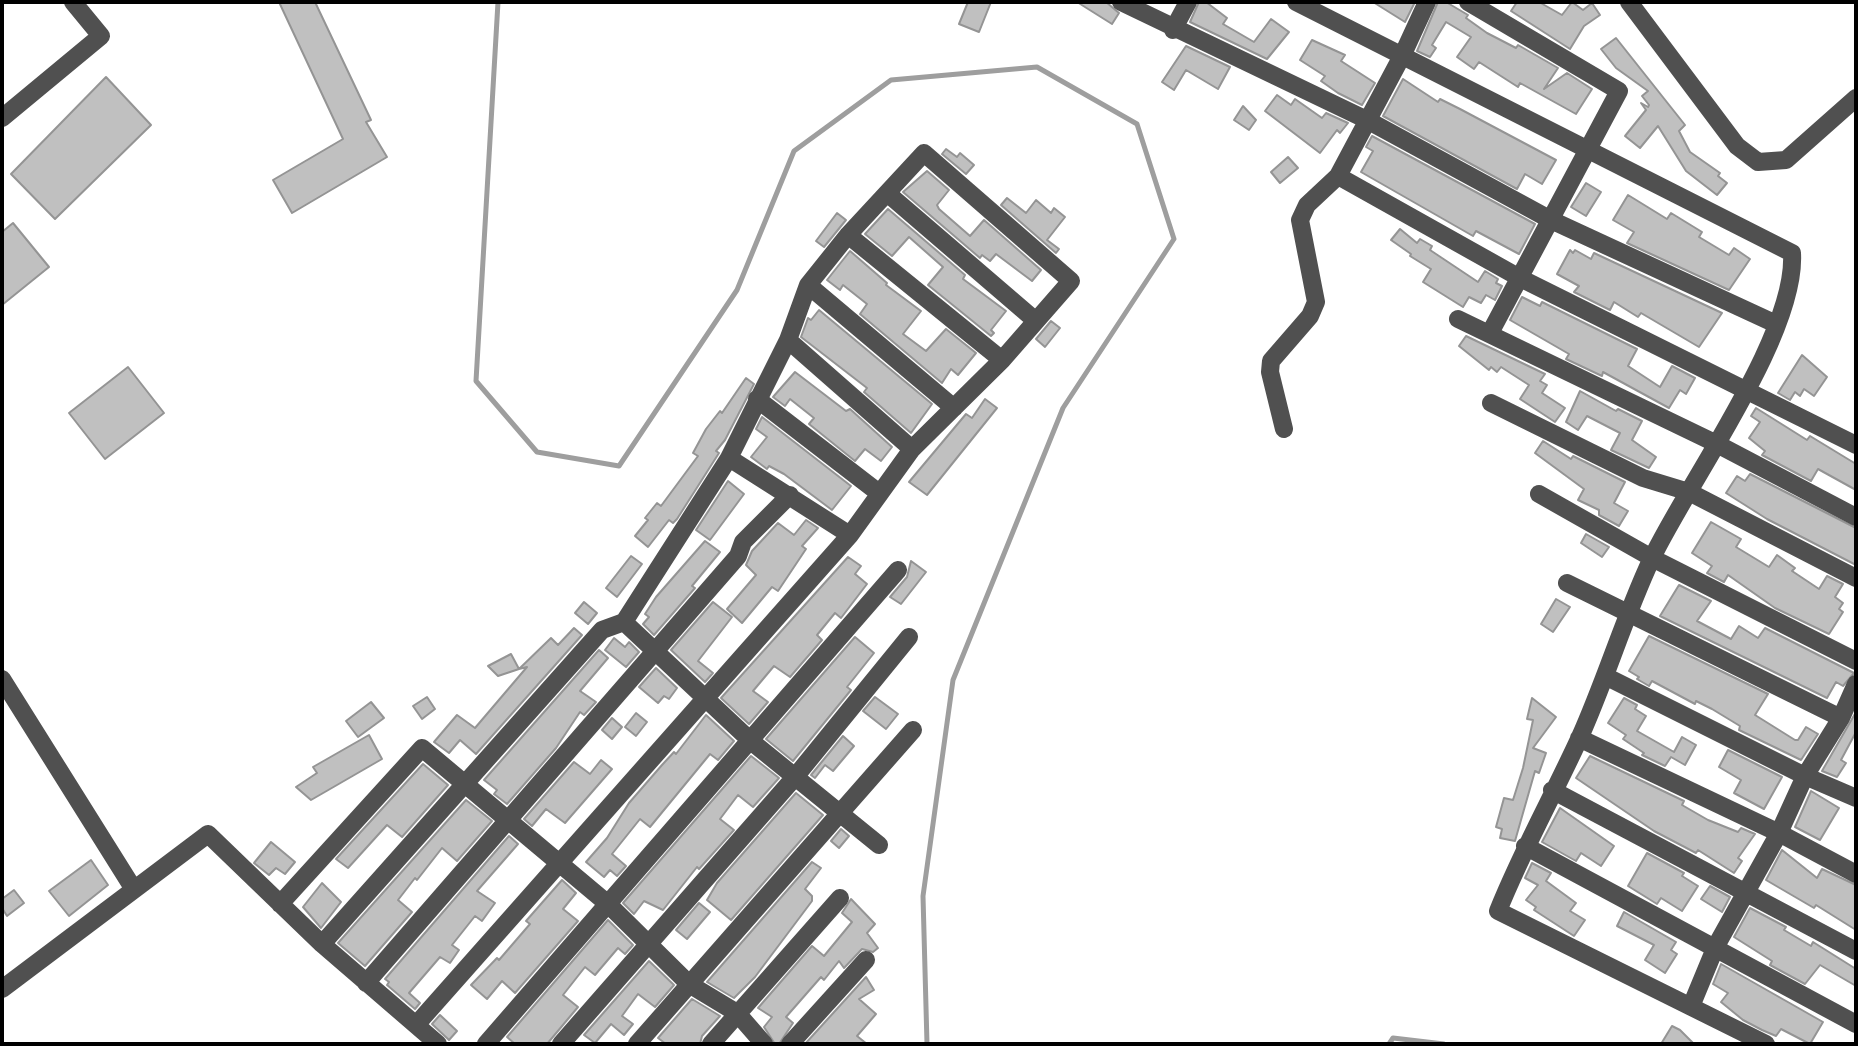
<!DOCTYPE html>
<style>
body{margin:0}
#map{position:relative;width:1858px;height:1046px;overflow:hidden;background:#fff;font-family:"Source Sans 3",sans-serif}
canvas{display:block}
.frame{position:absolute;inset:0;border:4px solid #000;pointer-events:none}
</style>
<div id="map">
<canvas width="1858" height="1046"></canvas>
<div class="frame"></div>
</div>
<script>
const ctx = document.querySelector('canvas').getContext('2d');
ctx.lineJoin = 'round';
function strokePath(path, color, width, dash) { ctx.strokeStyle = color; ctx.lineWidth = width; ctx.lineCap = dash ? 'butt' : 'round'; ctx.setLineDash(dash || []); ctx.stroke(path); }
function fillPath(path, color) { ctx.fillStyle = color; ctx.fill(path, 'evenodd'); }
const stream = new Path2D(`
 M 498,2 L 476,381 L 537,452 L 619,466 L 737,290 L 794,151 L 891,80 L 1037,67 L 1137,124 L 1174,239 L 1063,408 L 953,680 L 923,896 L 927,1044
 M 1389,1044 L 1393,1038 L 1444,1044`);
const building = new Path2D(`
 M 279,2 L 315,2 L 371,120 L 366,122 L 387,157 L 292,213 L 273,180 L 343,139 Z
 M 968,2 L 991,2 L 979,32 L 959,24 Z
 M 1077,2 L 1106,2 L 1119,13 L 1112,24 Z
 M 1199,2 L 1206,2 L 1227,18 L 1223,24 L 1254,42 L 1271,19 L 1289,32 L 1267,59 L 1190,22 Z
 M 1373,2 L 1415,2 L 1405,22 Z
 M 1438,2 L 1446,2 L 1468,15 L 1466,18 L 1487,33 L 1516,48 L 1518,45 L 1558,68 L 1544,89 L 1567,73 L 1592,89 L 1576,114 L 1520,83 L 1518,87 L 1479,62 L 1474,69 L 1457,57 L 1471,37 L 1446,22 L 1432,45 L 1436,48 L 1430,57 L 1417,51 Z
 M 1517,2 L 1539,2 L 1562,15 L 1572,2 L 1583,10 L 1592,3 L 1600,15 L 1584,26 L 1570,49 L 1511,11 Z
 M 1616,38 L 1685,125 L 1679,131 L 1690,152 L 1720,173 L 1718,176 L 1727,183 L 1717,195 L 1686,171 L 1658,126 L 1640,148 L 1625,136 L 1646,110 L 1641,103 L 1648,107 L 1649,105 L 1642,96 L 1648,91 L 1616,68 L 1601,49 Z
 M 1312,40 L 1345,55 L 1341,61 L 1375,83 L 1362,105 L 1338,93 L 1321,81 L 1325,76 L 1300,60 Z
 M 1186,46 L 1230,67 L 1218,89 L 1186,70 L 1174,90 L 1162,82 Z
 M 106,77 L 151,125 L 55,219 L 11,174 Z
 M 1403,79 L 1438,102 L 1440,99 L 1460,109 L 1556,160 L 1542,184 L 1525,174 L 1517,189 L 1383,116 Z
 M 1277,95 L 1291,105 L 1295,99 L 1322,118 L 1326,113 L 1348,123 L 1340,133 L 1337,130 L 1320,153 L 1265,111 Z
 M 1243,106 L 1256,120 L 1249,130 L 1234,120 Z
 M 1372,136 L 1535,224 L 1519,254 L 1476,231 L 1473,236 L 1361,172 L 1373,151 L 1366,147 Z
 M 946,149 L 957,157 L 960,153 L 974,165 L 966,174 L 942,154 Z
 M 1288,157 L 1298,168 L 1280,183 L 1271,172 Z
 M 927,171 L 949,190 L 937,205 L 939,209 L 970,236 L 984,220 L 1041,270 L 1032,281 L 996,254 L 990,261 L 982,255 L 980,258 L 903,192 Z
 M 1586,183 L 1601,192 L 1586,216 L 1571,207 Z
 M 1628,195 L 1667,219 L 1671,213 L 1702,232 L 1699,237 L 1729,255 L 1734,248 L 1750,259 L 1729,290 L 1627,243 L 1634,232 L 1613,220 Z
 M 1007,198 L 1026,213 L 1036,200 L 1051,213 L 1054,208 L 1065,217 L 1047,240 L 1059,249 L 1056,253 L 1001,205 Z
 M 888,209 L 965,275 L 963,279 L 1006,311 L 991,330 L 994,333 L 991,336 L 928,285 L 943,267 L 909,237 L 892,256 L 865,234 Z
 M 837,213 L 846,220 L 824,247 L 816,241 Z
 M 13,223 L 49,267 L 2,305 L 2,232 Z
 M 1400,229 L 1417,243 L 1420,239 L 1432,246 L 1430,250 L 1478,282 L 1485,271 L 1498,279 L 1496,283 L 1502,286 L 1495,300 L 1486,295 L 1481,303 L 1469,297 L 1463,307 L 1423,282 L 1431,269 L 1410,256 L 1411,254 L 1391,240 Z
 M 1570,250 L 1573,253 L 1575,250 L 1591,259 L 1594,253 L 1722,313 L 1699,347 L 1641,313 L 1638,317 L 1614,302 L 1610,310 L 1574,292 L 1579,286 L 1557,274 Z
 M 850,251 L 887,283 L 886,285 L 921,311 L 903,334 L 926,351 L 946,329 L 976,353 L 958,375 L 951,369 L 942,383 L 860,314 L 867,304 L 843,285 L 840,290 L 827,280 Z
 M 1522,297 L 1540,306 L 1542,302 L 1637,349 L 1628,366 L 1660,387 L 1672,366 L 1695,378 L 1686,394 L 1680,390 L 1669,408 L 1603,372 L 1602,376 L 1566,359 L 1569,354 L 1510,320 Z
 M 819,310 L 932,404 L 911,433 L 864,392 L 867,388 L 801,337 L 808,318 L 811,320 Z
 M 1051,321 L 1060,328 L 1045,347 L 1036,339 Z
 M 1466,336 L 1545,374 L 1540,381 L 1547,385 L 1542,393 L 1565,408 L 1555,422 L 1520,399 L 1529,385 L 1501,367 L 1497,372 L 1491,367 L 1489,370 L 1459,346 Z
 M 1802,355 L 1827,377 L 1814,396 L 1804,389 L 1800,396 L 1795,392 L 1790,400 L 1778,393 Z
 M 128,367 L 164,413 L 105,459 L 69,413 Z
 M 795,372 L 846,411 L 850,409 L 892,447 L 881,461 L 865,449 L 855,461 L 809,424 L 814,418 L 790,399 L 785,406 L 773,397 Z
 M 746,378 L 754,384 L 725,440 L 716,451 L 719,453 L 677,519 L 673,523 L 669,520 L 648,547 L 635,536 L 648,520 L 645,518 L 657,503 L 661,506 L 698,456 L 693,453 L 706,429 L 720,411 L 722,413 Z
 M 1580,391 L 1616,411 L 1618,409 L 1642,421 L 1632,440 L 1656,457 L 1649,468 L 1611,450 L 1620,433 L 1587,416 L 1578,430 L 1566,422 Z
 M 985,399 L 997,408 L 927,495 L 909,482 L 966,414 L 972,418 Z
 M 1756,408 L 1807,440 L 1810,436 L 1856,464 L 1856,490 L 1818,469 L 1811,481 L 1762,455 L 1765,451 L 1749,438 L 1760,422 L 1751,416 Z
 M 762,417 L 851,486 L 832,510 L 784,474 L 769,466 L 767,469 L 751,457 L 767,437 L 756,429 Z
 M 1543,441 L 1571,459 L 1573,456 L 1625,482 L 1614,503 L 1628,511 L 1619,526 L 1599,515 L 1599,510 L 1578,500 L 1584,489 L 1535,453 Z
 M 1750,474 L 1856,528 L 1856,565 L 1767,519 L 1726,493 L 1737,476 L 1745,481 Z
 M 728,481 L 744,494 L 710,540 L 696,530 Z
 M 806,520 L 818,528 L 802,546 L 806,549 L 778,591 L 772,587 L 742,623 L 727,609 L 756,575 L 746,565 L 752,551 L 778,523 L 794,535 Z
 M 1711,522 L 1741,539 L 1736,547 L 1769,567 L 1777,555 L 1795,568 L 1792,571 L 1819,589 L 1827,576 L 1843,584 L 1835,597 L 1843,603 L 1839,609 L 1843,612 L 1829,634 L 1775,608 L 1728,575 L 1724,582 L 1707,573 L 1712,566 L 1692,553 Z
 M 1586,534 L 1609,547 L 1602,557 L 1581,543 Z
 M 705,541 L 720,552 L 692,586 L 695,588 L 654,635 L 643,624 L 649,617 L 645,614 L 656,597 Z
 M 631,556 L 642,564 L 617,597 L 606,588 Z
 M 848,557 L 861,566 L 855,574 L 867,584 L 841,618 L 835,613 L 817,635 L 822,640 L 790,677 L 774,666 L 753,691 L 768,702 L 749,724 L 721,698 Z
 M 911,561 L 926,572 L 901,604 L 890,597 L 907,577 Z
 M 1679,585 L 1711,601 L 1697,621 L 1731,639 L 1739,626 L 1758,638 L 1765,628 L 1854,673 L 1843,686 L 1836,682 L 1827,698 L 1660,616 Z
 M 1556,599 L 1570,607 L 1553,632 L 1541,624 Z
 M 584,602 L 597,613 L 588,624 L 575,613 Z
 M 713,602 L 732,617 L 698,661 L 713,673 L 705,682 L 671,650 Z
 M 574,628 L 582,635 L 476,754 L 460,740 L 449,753 L 434,742 L 457,715 L 475,728 L 527,667 L 519,669 L 551,638 L 558,645 Z
 M 1649,636 L 1768,694 L 1755,715 L 1795,740 L 1798,740 L 1806,727 L 1818,734 L 1801,760 L 1739,730 L 1740,726 L 1712,709 L 1696,701 L 1695,704 L 1652,681 L 1649,686 L 1637,679 L 1639,677 L 1629,671 Z
 M 855,637 L 874,653 L 847,687 L 851,690 L 793,761 L 766,739 Z
 M 614,638 L 625,647 L 629,642 L 639,652 L 626,667 L 605,650 Z
 M 599,650 L 608,658 L 580,691 L 596,702 L 584,715 L 580,712 L 556,748 L 507,804 L 494,794 L 497,790 L 484,780 Z
 M 511,654 L 519,669 L 498,676 L 488,666 Z
 M 656,668 L 677,688 L 669,699 L 664,696 L 658,703 L 639,687 Z
 M 427,697 L 435,709 L 422,719 L 413,706 Z
 M 875,697 L 898,714 L 886,729 L 863,711 Z
 M 1532,698 L 1556,717 L 1533,748 L 1546,753 L 1539,773 L 1535,771 L 1515,841 L 1500,838 L 1502,829 L 1496,827 L 1504,798 L 1513,800 L 1523,768 L 1533,720 L 1527,719 Z
 M 1624,698 L 1637,705 L 1635,709 L 1646,716 L 1637,731 L 1674,752 L 1682,737 L 1696,745 L 1685,765 L 1671,757 L 1665,766 L 1642,755 L 1644,753 L 1623,739 L 1626,735 L 1608,723 Z
 M 371,702 L 384,718 L 358,737 L 346,721 Z
 M 1856,712 L 1856,732 L 1841,760 L 1846,763 L 1837,777 L 1822,771 Z
 M 636,713 L 647,722 L 636,736 L 625,727 Z
 M 706,715 L 734,741 L 718,760 L 710,754 L 650,827 L 640,819 L 612,854 L 626,866 L 617,876 L 610,870 L 604,877 L 586,862 L 607,838 L 629,803 L 662,765 L 674,752 L 676,754 Z
 M 612,718 L 622,727 L 612,739 L 602,730 Z
 M 369,735 L 382,759 L 311,800 L 296,787 L 317,773 L 313,767 Z
 M 843,736 L 854,746 L 833,771 L 825,765 L 815,778 L 811,775 Z
 M 1728,750 L 1782,777 L 1764,809 L 1734,793 L 1741,780 L 1719,767 Z
 M 751,756 L 779,778 L 753,807 L 738,795 L 720,819 L 734,830 L 699,869 L 697,867 L 663,910 L 644,901 L 634,914 L 623,903 Z
 M 1590,756 L 1684,801 L 1682,805 L 1708,820 L 1738,832 L 1741,828 L 1755,834 L 1738,858 L 1742,861 L 1734,873 L 1698,850 L 1696,853 L 1654,831 L 1576,778 Z
 M 601,760 L 612,769 L 565,823 L 546,809 L 532,826 L 524,819 L 574,762 L 590,774 Z
 M 423,764 L 448,785 L 402,837 L 387,825 L 348,868 L 336,859 Z
 M 1811,791 L 1839,808 L 1820,840 L 1795,827 Z
 M 796,793 L 823,815 L 731,920 L 707,900 L 717,883 Z
 M 466,800 L 492,821 L 457,861 L 442,848 L 417,880 L 415,878 L 398,900 L 412,912 L 365,966 L 338,943 Z
 M 1560,808 L 1614,846 L 1601,866 L 1581,853 L 1576,861 L 1542,842 Z
 M 841,829 L 849,836 L 839,848 L 831,841 Z
 M 509,836 L 518,844 L 477,891 L 495,903 L 482,921 L 475,916 L 452,945 L 459,950 L 450,963 L 440,957 L 409,993 L 420,1003 L 415,1009 L 387,985 L 389,982 L 385,979 Z
 M 271,842 L 295,862 L 285,874 L 276,868 L 269,875 L 254,863 Z
 M 1782,850 L 1817,878 L 1822,869 L 1856,885 L 1856,930 L 1816,905 L 1814,908 L 1766,880 Z
 M 1647,853 L 1684,873 L 1682,876 L 1698,886 L 1682,911 L 1661,898 L 1657,904 L 1628,886 Z
 M 91,860 L 108,885 L 69,916 L 49,891 Z
 M 812,862 L 821,868 L 805,889 L 812,896 L 812,901 L 755,977 L 734,998 L 707,982 Z
 M 1532,863 L 1551,873 L 1546,881 L 1576,903 L 1570,911 L 1585,920 L 1574,936 L 1534,910 L 1536,907 L 1526,900 L 1538,885 L 1525,878 Z
 M 562,880 L 576,893 L 563,909 L 578,921 L 515,993 L 502,981 L 487,999 L 471,985 L 497,958 L 499,960 L 530,924 L 526,921 Z
 M 322,883 L 341,902 L 321,928 L 303,907 Z
 M 1710,886 L 1730,897 L 1722,912 L 1701,899 Z
 M 14,890 L 24,903 L 7,916 L 2,908 L 2,899 Z
 M 851,899 L 875,924 L 867,933 L 878,948 L 873,952 L 862,949 L 844,968 L 839,961 L 824,980 L 821,977 L 786,1017 L 793,1023 L 779,1044 L 775,1044 L 764,1027 L 772,1017 L 758,1008 L 812,946 L 824,956 L 852,922 L 842,913 Z
 M 699,903 L 710,912 L 687,939 L 676,930 Z
 M 1750,908 L 1786,927 L 1784,930 L 1811,946 L 1813,942 L 1856,969 L 1856,986 L 1820,965 L 1805,984 L 1770,965 L 1772,961 L 1734,937 Z
 M 1624,912 L 1676,942 L 1671,950 L 1677,954 L 1665,973 L 1645,960 L 1654,945 L 1617,926 Z
 M 608,920 L 633,945 L 625,954 L 618,948 L 595,975 L 585,967 L 563,995 L 578,1007 L 547,1044 L 515,1044 L 507,1037 Z
 M 649,961 L 674,985 L 655,1007 L 638,994 L 622,1016 L 633,1024 L 624,1035 L 611,1024 L 595,1043 L 584,1035 Z
 M 1721,964 L 1823,1022 L 1810,1044 L 1781,1029 L 1776,1036 L 1762,1030 L 1743,1020 L 1721,1002 L 1728,993 L 1713,984 Z
 M 866,977 L 874,990 L 859,999 L 876,1014 L 857,1036 L 867,1044 L 805,1044 Z
 M 692,999 L 720,1016 L 702,1036 L 700,1044 L 666,1044 L 658,1038 Z
 M 440,1015 L 457,1031 L 449,1040 L 432,1024 Z
 M 1672,1026 L 1680,1030 L 1694,1044 L 1661,1044 Z`);
const minor = new Path2D(`
 M 1121,2 L 1367,120 L 1551,220 L 1776,324
 M 1296,2 L 1792,253 C 1797,335 1688,482 1651,560 C 1624,618 1606,679 1580,737 C 1553,796 1522,851 1498,911 L 1766,1044
 M 1427,2 L 1403,54 L 1338,176 L 1520,278 L 1856,445
 M 1468,2 L 1619,91 L 1490,333
 M 1629,2 L 1737,146 L 1758,162 L 1786,160 L 1856,98
 M 1173,30 L 1188,2
 M 2,118 L 101,36 L 73,2
 M 887,193 L 1036,321
 M 848,235 L 1002,360
 M 808,285 L 954,408
 M 1458,319 L 1715,443 L 1856,517
 M 788,340 L 912,449
 M 757,399 L 879,493
 M 1491,403 L 1643,478 L 1689,492 L 1856,578
 M 1284,429 L 1270,372 L 1271,361 L 1310,316 L 1316,302 L 1300,220 L 1307,205 L 1338,176
 M 729,458 L 850,535
 M 1539,494 L 1652,558 L 1856,661
 M 1567,583 L 1841,718
 M 624,622 L 752,742 L 879,845
 M 1605,676 L 1805,776 L 1856,798
 M 2,679 L 133,888
 M 1579,738 L 1779,833 L 1856,874
 M 1552,790 L 1856,951
 M 1525,846 L 1856,1024
 M 280,904 L 422,748 L 608,904 L 689,984 L 737,1013 L 764,1044
 M 322,944 L 602,630 L 624,622 L 729,458 L 788,340 L 808,285 L 848,235 L 924,153 L 1071,281 L 1002,360 L 912,449 L 850,535 L 416,1025
 M 366,983 L 738,556 L 743,542 L 790,495
 M 2,989 L 208,834 L 322,944 L 438,1044
 M 1692,1004 L 1716,946 L 1779,833 L 1805,776 L 1841,718 L 1856,684
 M 486,1044 L 898,570
 M 561,1044 L 795,777 L 909,637
 M 637,1044 L 913,730
 M 711,1044 L 840,898
 M 790,1044 L 866,960`);
strokePath(stream, '#9e9e9e', 5);
fillPath(building, '#c0c0c0');
strokePath(building, '#949494', 2);
strokePath(minor, '#505050', 18);
</script>
